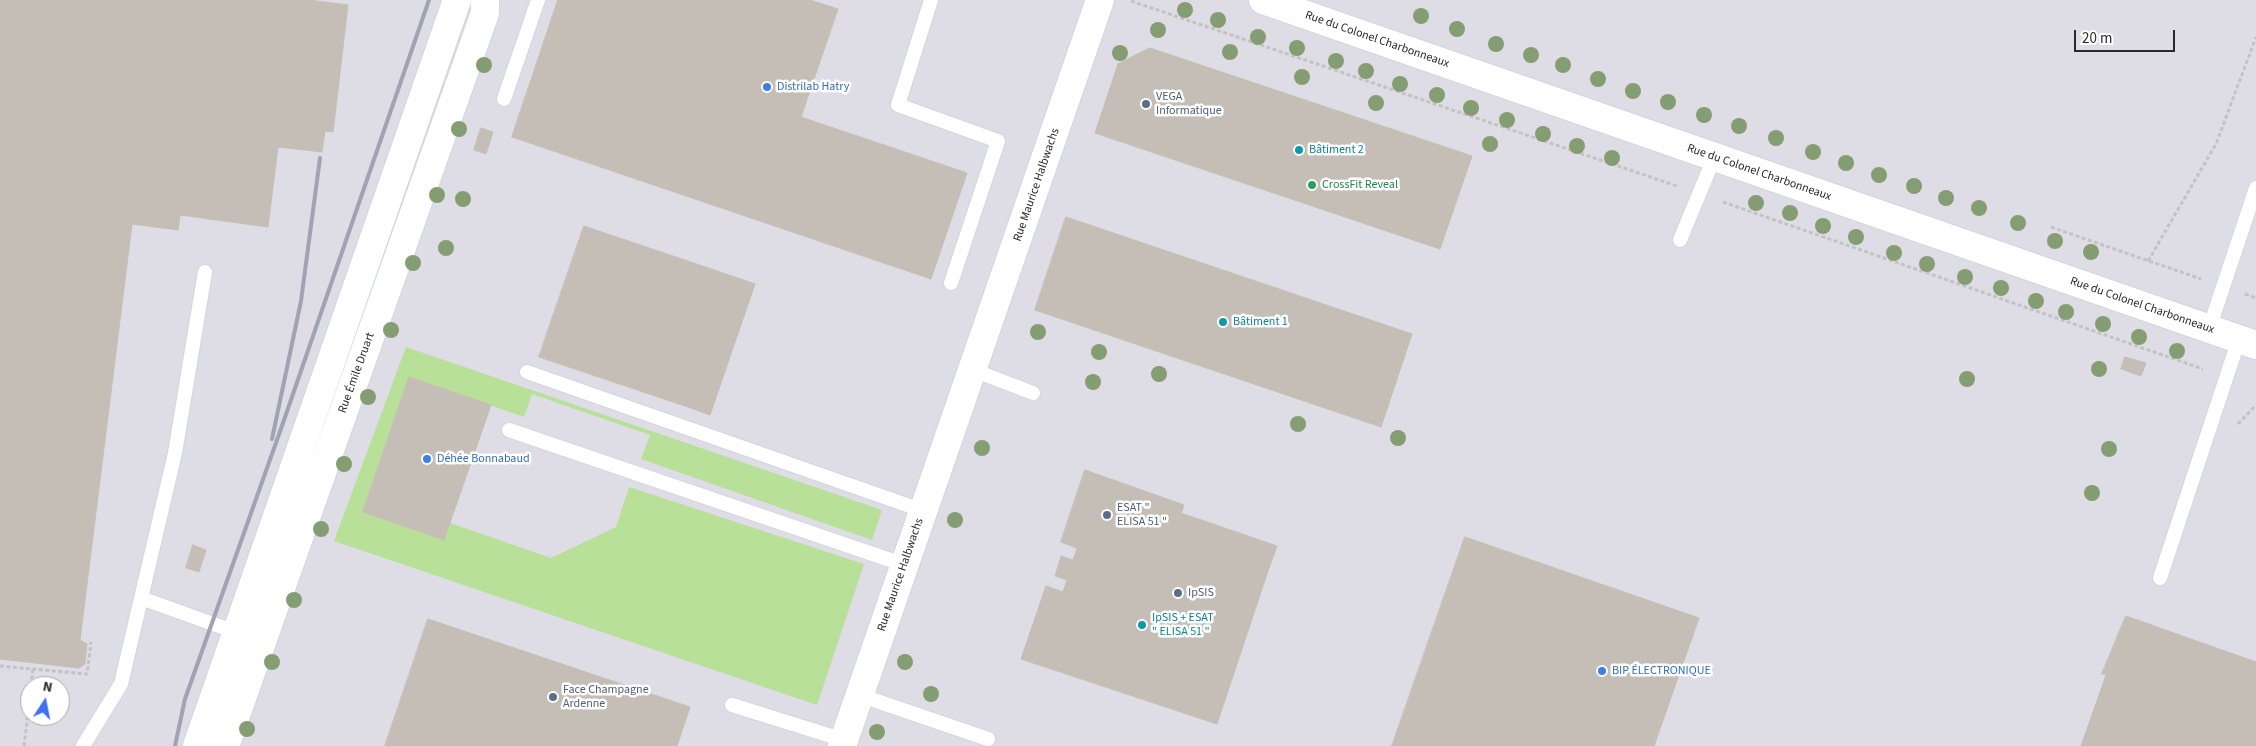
<!DOCTYPE html>
<meta charset="utf-8">
<style>
body{margin:0}
#map{position:relative;width:2256px;height:746px;overflow:hidden;background:#ebe3dc;font-family:"Source Sans 3",sans-serif}
canvas{display:block}
.north{position:absolute;left:20px;top:676px;width:50px;height:50px;box-sizing:border-box;background:#fff;border:1px solid #a9a9a9;border-radius:50%;rotate:11deg;font-size:14px;font-weight:700;line-height:20px;text-align:center;color:#292929}
.north::after{content:'';display:block;margin:auto;width:18px;height:22px;background:#4071f4;clip-path:polygon(50% 0,100% 100%,50% 72%,0 100%)}
.scale{position:absolute;left:2074px;top:30px;width:101px;height:22px;box-sizing:border-box;border:2px solid #292929;border-top:0;padding-left:6px;font-size:15px;line-height:18px;white-space:nowrap;color:#292929;-webkit-text-stroke:4px #fff;paint-order:stroke}
</style>
<div id="map">
<canvas width="2256" height="746"></canvas>
<div class="north">N</div>
<div class="scale">20 m</div>
</div>
<script>
const ctx = document.querySelector('canvas').getContext('2d');
ctx.lineJoin = 'round';
function fillPath(path, color) { ctx.fillStyle = color; ctx.fill(path, 'evenodd'); }
function strokePath(path, color, width, dash) { ctx.strokeStyle = color; ctx.lineWidth = width; ctx.lineCap = dash ? 'butt' : 'round'; ctx.setLineDash(dash || []); ctx.stroke(path); }
function write(font, color, halo, rows, align = 'center') {
  ctx.font = font + ' "Source Sans 3",sans-serif'; ctx.lineWidth = 5; ctx.setLineDash([]); ctx.textBaseline = 'middle'; ctx.strokeStyle = halo; ctx.fillStyle = color; for (const [text, x, y, turn = 0] of rows) {
    ctx.save(); ctx.translate(x, y); ctx.rotate((+turn || 0) * Math.PI / 180); ctx.textAlign = isNaN(turn) ? turn : align; if (halo) ctx.strokeText(text, 0, 0); ctx.fillText(text, 0, 0); ctx.restore();
  }
}
const industrial = new Path2D(`
 M 0,0 L 2256,0 L 2256,746 L 0,746 ZM 30,686 L 60,686 L 60,716 L 30,716 Z`);
const green = new Path2D(`
 M 406,347 L 882,510 L 872,540 L 641,459 L 650,435 L 532,394 L 524,417 L 409,377 L 363,512 L 444,540 L 450,523 L 551,558 L 616,527 L 629,487 L 864,564 L 817,705 L 334,541 Z`);
const building = new Path2D(`
 M 0,0 L 309,0 L 348,5 L 333,132 L 325,131 L 322,152 L 278,147 L 268,227 L 180,215 L 178,230 L 132,224 L 80,640 L 87,644 L 85,664 L 79,668 L 0,659 Z
 M 558,0 L 810,0 L 838,9 L 801,117 L 967,173 L 931,279 L 512,137 Z
 M 1150,48 L 1472,156 L 1440,249 L 1095,133 L 1118,64 Z
 M 481,128 L 493,132 L 486,154 L 474,150 Z
 M 1066,217 L 1412,334 L 1381,427 L 1035,310 Z
 M 584,226 L 735,277 L 691,408 L 539,357 Z
 M 735,277 L 755,284 L 710,415 L 691,408 Z
 M 2125,357 L 2146,363 L 2141,376 L 2121,369 Z
 M 409,377 L 491,405 L 444,540 L 363,512 Z
 M 1085,470 L 1184,505 L 1173,539 L 1268,571 L 1217,724 L 1021,659 L 1046,586 L 1063,592 L 1067,580 L 1055,576 L 1061,556 L 1073,560 L 1077,548 L 1061,542 Z
 M 1181,513 L 1277,546 L 1268,571 L 1173,539 Z
 M 1465,537 L 1699,618 L 1654,746 L 1392,746 Z
 M 193,545 L 206,550 L 199,572 L 186,568 Z
 M 2126,616 L 2256,662 L 2256,746 L 2081,746 L 2106,675 L 2102,674 Z
 M 428,619 L 690,707 L 677,746 L 385,746 Z`);
const path = new Path2D(`
 M 1131,1 L 1677,186
 M 1723,202 L 2203,369
 M 2051,227 L 2201,279
 M 2148,261 L 2216,144 L 2256,37
 M 2245,294 L 2256,298
 M 2238,424 L 2256,405
 M 0,666 L 87,674 L 91,642
 M 31,686 L 33,669
 M 24,746 L 30,697`);
const service = new Path2D(`
 M 931,0 L 898,105 L 998,141 L 951,283
 M 504,99 L 538,0
 M 1680,240 L 1714,158
 M 2209,329 L 2256,188
 M 973,370 L 1033,393
 M 527,372 L 924,511
 M 509,430 L 905,565
 M 2160,578 L 2239,339
 M 141,598 L 241,634
 M 859,695 L 988,739
 M 732,705 L 844,740
 M 83,746 L 121,684 L 175,453 L 205,272`);
const minor = new Path2D(`
 M 1263,0 L 2256,345
 M 197,746 L 457,0
 M 225,746 L 485,13 L 485,0
 M 842,746 L 1100,0`);
const rail = new Path2D(`
 M 272,439 L 301,301 L 320,158
 M 175,746 L 185,699 L 283,423 L 429,0`);
const trees = [
 [1185,10],
 [1421,16],
 [1218,20],
 [1457,29],
 [1158,30],
 [1258,37],
 [1496,44],
 [1297,48],
 [1230,52],
 [1120,53],
 [1531,55],
 [1336,61],
 [484,65],
 [1563,65],
 [1366,71],
 [1302,77],
 [1598,79],
 [1400,84],
 [1633,91],
 [1437,95],
 [1668,102],
 [1376,103],
 [1471,108],
 [1704,115],
 [1507,120],
 [1739,126],
 [459,129],
 [1543,134],
 [1776,138],
 [1490,144],
 [1577,146],
 [1813,152],
 [1612,158],
 [1846,163],
 [1879,175],
 [1914,186],
 [437,195],
 [1946,198],
 [463,199],
 [1756,203],
 [1979,208],
 [1790,213],
 [2018,223],
 [1823,226],
 [1856,237],
 [2055,241],
 [446,248],
 [2091,252],
 [1894,253],
 [413,263],
 [1927,264],
 [1965,277],
 [2001,288],
 [2036,301],
 [2066,312],
 [2103,324],
 [391,330],
 [1038,332],
 [2139,337],
 [2177,351],
 [1099,352],
 [2099,369],
 [1159,374],
 [1967,379],
 [1093,382],
 [368,397],
 [1298,424],
 [1398,438],
 [982,448],
 [2109,449],
 [344,464],
 [2092,493],
 [955,520],
 [321,529],
 [294,600],
 [272,662],
 [905,662],
 [931,694],
 [247,729],
 [877,732]
];
const markers = [
 [767,87,5,"#3f7fe0"],
 [1146,104,5,"#5c6f8a"],
 [1299,150,5,"#0f9aa8"],
 [1312,185,5,"#2e9e5b"],
 [1223,322,5,"#0f9aa8"],
 [427,459,5,"#3f7fe0"],
 [1107,515,5,"#5c6f8a"],
 [1178,593,5,"#5c6f8a"],
 [1142,625,5,"#0f9aa8"],
 [1602,671,5,"#3f7fe0"],
 [553,697,5,"#5c6f8a"]
];
const streetNames = [
 ["Rue du Colonel Charbonneaux",1377,40,19],
 ["Rue du Colonel Charbonneaux",1759,173,19],
 ["Rue Maurice Halbwachs",1037,185,-71],
 ["Rue du Colonel Charbonneaux",2142,306,19],
 ["Rue Émile Druart",357,373,-70],
 ["Rue Maurice Halbwachs",901,575,-71]
];
const shopNames = [
 ["Distrilab Hatry",777,87],
 ["Déhée Bonnabaud",437,459],
 ["BIP ÉLECTRONIQUE",1612,671]
];
const serviceNames = [
 ["VEGA",1156,97],
 ["Informatique",1156,111],
 ["ESAT \"",1117,508],
 ["ELISA 51 \"",1117,522],
 ["IpSIS",1188,593],
 ["Face Champagne",563,690],
 ["Ardenne",563,704]
];
const cultureNames = [
 ["Bâtiment 2",1309,150],
 ["Bâtiment 1",1233,322],
 ["IpSIS + ESAT",1152,618],
 ["\" ELISA 51 \"",1152,632]
];
const leisureNames = [
 ["CrossFit Reveal",1322,185]
];
fillPath(industrial, '#dedce4');
fillPath(green, '#b8e099');
fillPath(building, '#c4beb7');
strokePath(building, '#c6bfb5', 1);
strokePath(service, '#d1d6e2', 16);
strokePath(minor, '#d1d6e2', 30);
strokePath(path, '#c3c3c3', 3, [4, 2.5]);
strokePath(service, '#fff', 14);
strokePath(minor, '#fff', 28);
strokePath(rail, '#9fa3b3', 4);
ctx.fillStyle = '#859d72';
for (const [x, y] of trees) { ctx.beginPath(); ctx.arc(x, y, 8, 0, 2 * Math.PI); ctx.fill(); }
for (const [x, y, r, color] of markers) { const dot = new Path2D(); dot.arc(x, y, r, 0, 2 * Math.PI); ctx.fillStyle = color; ctx.fill(dot); strokePath(dot, '#fff', 2); }
write('12px', '#292929', '#fff', streetNames);
write('12px', '#366cbe', '#fff', shopNames, 'left');
write('12px', '#4e5e75', '#fff', serviceNames, 'left');
write('12px', '#0d838f', '#fff', cultureNames, 'left');
write('12px', '#27864d', '#fff', leisureNames, 'left');
</script>
